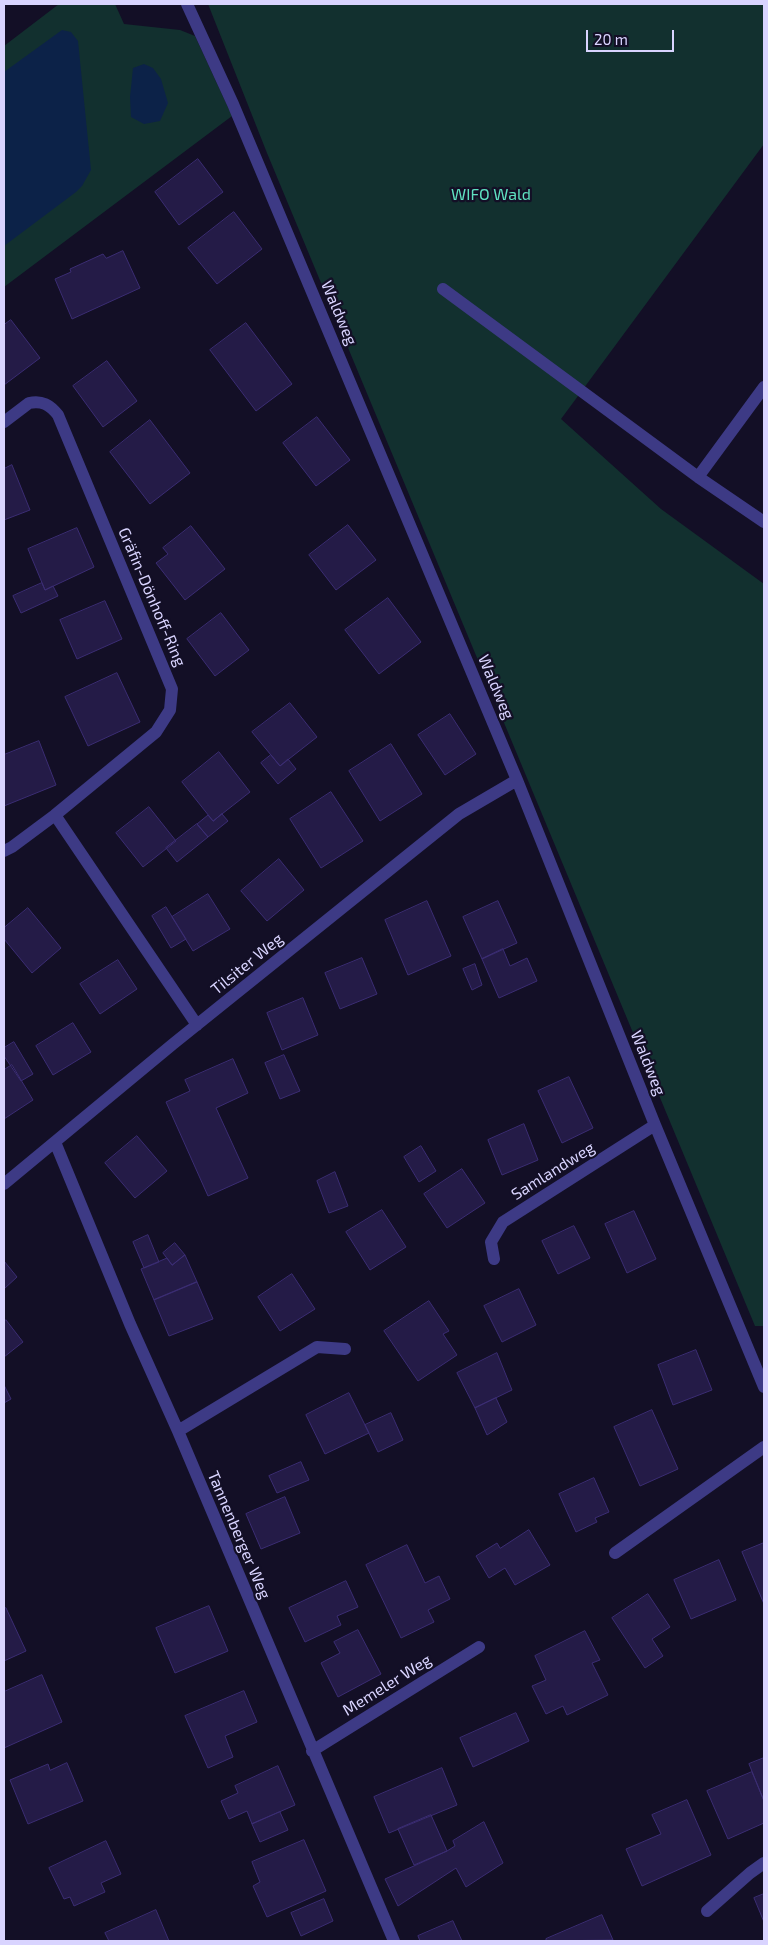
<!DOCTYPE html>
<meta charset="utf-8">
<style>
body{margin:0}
#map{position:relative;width:768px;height:1945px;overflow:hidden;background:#130f26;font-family:"Exo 2",sans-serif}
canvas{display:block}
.frame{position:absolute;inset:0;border:5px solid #d9d4ff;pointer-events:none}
.scale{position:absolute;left:586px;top:30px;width:88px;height:22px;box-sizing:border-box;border:2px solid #d9d4ff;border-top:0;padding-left:6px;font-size:15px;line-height:18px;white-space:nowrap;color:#d9d4ff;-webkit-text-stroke:4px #130f26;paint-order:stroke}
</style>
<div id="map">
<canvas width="768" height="1945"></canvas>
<div class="frame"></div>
<div class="scale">20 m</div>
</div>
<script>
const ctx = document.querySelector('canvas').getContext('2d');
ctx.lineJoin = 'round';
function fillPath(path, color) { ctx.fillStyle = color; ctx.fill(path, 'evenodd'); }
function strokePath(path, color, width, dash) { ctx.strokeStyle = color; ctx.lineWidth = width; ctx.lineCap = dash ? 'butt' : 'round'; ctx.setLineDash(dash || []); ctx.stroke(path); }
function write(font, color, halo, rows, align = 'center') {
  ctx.font = font + ' "Exo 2",sans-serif'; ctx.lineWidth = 4.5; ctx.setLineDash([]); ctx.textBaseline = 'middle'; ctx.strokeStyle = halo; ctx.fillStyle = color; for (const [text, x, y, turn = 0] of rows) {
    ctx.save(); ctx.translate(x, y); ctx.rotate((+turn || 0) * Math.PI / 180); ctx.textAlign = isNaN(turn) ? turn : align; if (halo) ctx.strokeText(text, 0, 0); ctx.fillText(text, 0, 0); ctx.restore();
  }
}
const green = new Path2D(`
 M 59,4 L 115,4 L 124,24 L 180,30 L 195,36 L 232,116 L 4,287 L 4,46 Z
 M 208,4 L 764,4 L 764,144 L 561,419 L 661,509 L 764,584 L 764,1326 L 755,1326 L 267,153 Z`);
const water = new Path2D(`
 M 62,30 L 71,32 L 78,41 L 91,170 L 82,186 L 76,192 L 4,246 L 4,72 Z
 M 144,64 L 153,68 L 161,79 L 168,103 L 160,121 L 144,124 L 131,117 L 130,97 L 133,68 Z`);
const building = new Path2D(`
 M 198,159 L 223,192 L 179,225 L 155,192 Z
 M 234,212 L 262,249 L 217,284 L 188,248 Z
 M 123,251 L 140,288 L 72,319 L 55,279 L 71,272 L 70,269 L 103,254 L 106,258 Z
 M 11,320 L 40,358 L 4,385 L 4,325 Z
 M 246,323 L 292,384 L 256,411 L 210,350 Z
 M 107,361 L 137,401 L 103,427 L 73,386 Z
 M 317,417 L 350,460 L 316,486 L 283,443 Z
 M 150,420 L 190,473 L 150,504 L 110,452 Z
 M 12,465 L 30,510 L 4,520 L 4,469 Z
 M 348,525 L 376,560 L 336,590 L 309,555 Z
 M 191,526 L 225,569 L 185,600 L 156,563 L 168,554 L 163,548 Z
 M 77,528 L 94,567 L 45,590 L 28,549 Z
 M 42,583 L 45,590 L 53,586 L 58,596 L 21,613 L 13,596 Z
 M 388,598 L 421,642 L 379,674 L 345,630 Z
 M 105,601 L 122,639 L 77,659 L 60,620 Z
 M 221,613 L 249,650 L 215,676 L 187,639 Z
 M 117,673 L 140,722 L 88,746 L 65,697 Z
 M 290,703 L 317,737 L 280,766 L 252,732 Z
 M 450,714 L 476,754 L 445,775 L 418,735 Z
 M 39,741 L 56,785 L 4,806 L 4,755 Z
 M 391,744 L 422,794 L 380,821 L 349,771 Z
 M 219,752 L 250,792 L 213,821 L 182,782 Z
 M 271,755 L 280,766 L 288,759 L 296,769 L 278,784 L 261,763 Z
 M 331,792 L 363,841 L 321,868 L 290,819 Z
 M 149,807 L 176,841 L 143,867 L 116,833 Z
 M 222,814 L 228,821 L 208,837 L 197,824 L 208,815 L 213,821 Z
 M 197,824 L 208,837 L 177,862 L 166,848 Z
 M 279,859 L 304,890 L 267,921 L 241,891 Z
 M 208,894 L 230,929 L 193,951 L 172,917 Z
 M 427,901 L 451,956 L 408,975 L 385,920 Z
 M 498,901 L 517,943 L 482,959 L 463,917 Z
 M 166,907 L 186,939 L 171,948 L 152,916 Z
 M 28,908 L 61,948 L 32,973 L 4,939 L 4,928 Z
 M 503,949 L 510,966 L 527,958 L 537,981 L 499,998 L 482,959 Z
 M 362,958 L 377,994 L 340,1009 L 325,973 Z
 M 118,960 L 137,989 L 100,1014 L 80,984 Z
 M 475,964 L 482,985 L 472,990 L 463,969 Z
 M 303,998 L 318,1035 L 282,1050 L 267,1013 Z
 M 73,1023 L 91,1052 L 53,1075 L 36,1046 Z
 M 14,1042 L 33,1074 L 21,1081 L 4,1056 L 4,1048 Z
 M 284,1055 L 300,1091 L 280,1099 L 265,1063 Z
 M 233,1059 L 248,1093 L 216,1108 L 248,1178 L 208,1196 L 166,1102 L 190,1091 L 185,1080 Z
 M 12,1065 L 33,1100 L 4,1119 L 4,1070 Z
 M 569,1077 L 593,1128 L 562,1143 L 538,1091 Z
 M 524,1124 L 538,1160 L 502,1175 L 488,1140 Z
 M 137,1136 L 167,1171 L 135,1198 L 105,1163 Z
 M 421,1146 L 436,1171 L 419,1182 L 404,1157 Z
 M 462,1169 L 485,1203 L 447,1228 L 424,1194 Z
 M 335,1172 L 348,1206 L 329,1213 L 317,1181 Z
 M 382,1210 L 406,1247 L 370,1270 L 346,1232 Z
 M 634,1211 L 656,1259 L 627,1273 L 605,1224 Z
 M 574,1226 L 590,1258 L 558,1274 L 542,1241 Z
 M 148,1235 L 159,1262 L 144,1268 L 133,1242 Z
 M 175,1243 L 185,1255 L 172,1265 L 163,1253 Z
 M 185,1255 L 197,1282 L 154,1300 L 141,1269 L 167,1258 L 172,1265 Z
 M 4,1261 L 17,1277 L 4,1289 Z
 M 292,1274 L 315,1309 L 280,1331 L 258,1297 Z
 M 197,1282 L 213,1319 L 169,1336 L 154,1300 Z
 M 519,1289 L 536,1325 L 502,1342 L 484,1306 Z
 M 429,1301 L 449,1331 L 443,1334 L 457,1355 L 418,1381 L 384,1331 Z
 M 6,1320 L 23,1342 L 4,1357 L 4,1322 Z
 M 696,1350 L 712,1390 L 673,1405 L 658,1365 Z
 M 497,1353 L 512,1390 L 475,1408 L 457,1373 Z
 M 4,1385 L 11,1399 L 4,1403 Z
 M 349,1393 L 369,1433 L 325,1454 L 306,1415 Z
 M 496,1398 L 507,1422 L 487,1435 L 475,1408 Z
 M 652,1410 L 678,1469 L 640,1486 L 614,1427 Z
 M 391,1413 L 403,1440 L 378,1452 L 365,1425 Z
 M 301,1462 L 309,1480 L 277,1493 L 269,1476 Z
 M 594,1478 L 609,1512 L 595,1518 L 597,1522 L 576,1532 L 559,1494 Z
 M 285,1497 L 300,1533 L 261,1549 L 246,1514 Z
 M 529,1530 L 550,1565 L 515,1585 L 505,1568 L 489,1578 L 476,1556 L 497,1543 L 500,1548 Z
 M 764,1543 L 764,1604 L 742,1552 Z
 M 407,1545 L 425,1583 L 439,1576 L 450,1599 L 428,1610 L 434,1622 L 401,1638 L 366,1565 Z
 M 719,1560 L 736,1600 L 691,1619 L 674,1580 Z
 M 346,1581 L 358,1607 L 337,1616 L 341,1625 L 305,1642 L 289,1608 Z
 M 648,1594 L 670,1627 L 652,1639 L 663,1656 L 645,1668 L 612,1618 Z
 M 209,1606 L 228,1651 L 175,1673 L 156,1628 Z
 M 6,1608 L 26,1651 L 4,1661 L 4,1609 Z
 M 358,1630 L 381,1674 L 338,1697 L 321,1663 L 340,1653 L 334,1642 Z
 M 585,1631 L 600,1660 L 592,1663 L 608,1695 L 567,1715 L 563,1706 L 546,1714 L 532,1686 L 546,1680 L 535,1656 Z
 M 42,1675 L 62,1722 L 4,1748 L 4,1692 Z
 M 244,1691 L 257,1722 L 225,1736 L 233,1757 L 208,1768 L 185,1716 Z
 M 516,1713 L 529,1741 L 473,1767 L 460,1738 Z
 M 764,1758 L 764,1801 L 749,1764 Z
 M 67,1763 L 83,1801 L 28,1824 L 10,1780 L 48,1764 L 50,1770 Z
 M 278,1766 L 295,1805 L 252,1824 L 247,1811 L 229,1819 L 221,1801 L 238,1793 L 235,1786 Z
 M 442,1768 L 457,1805 L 389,1833 L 374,1797 Z
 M 752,1772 L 764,1801 L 764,1823 L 728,1839 L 707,1791 Z
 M 687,1800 L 711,1855 L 642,1886 L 626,1849 L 661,1834 L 652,1815 Z
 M 280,1812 L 288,1830 L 260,1842 L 252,1824 Z
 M 431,1815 L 447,1851 L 414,1865 L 398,1829 Z
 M 484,1822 L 503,1863 L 466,1887 L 456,1868 L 398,1906 L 385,1879 L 447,1851 L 455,1846 L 453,1841 Z
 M 304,1840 L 326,1891 L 267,1917 L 253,1886 L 260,1882 L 252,1862 Z
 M 106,1841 L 121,1874 L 101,1883 L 105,1892 L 74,1906 L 70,1897 L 64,1899 L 49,1868 Z
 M 764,1894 L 764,1922 L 754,1898 Z
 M 324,1899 L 333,1921 L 301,1936 L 291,1913 Z
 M 156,1910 L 169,1941 L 109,1941 L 105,1933 Z
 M 602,1915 L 613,1940 L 546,1941 L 546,1939 Z
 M 453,1921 L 462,1941 L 420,1941 L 418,1936 Z`);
const minor = new Path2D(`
 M 187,4 L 233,104 L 517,780 L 655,1125 L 764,1387
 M 443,289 L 698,477
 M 764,387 L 698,477 L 764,522
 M 4,422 L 29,403 C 42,400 50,405 58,415 L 172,689 L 170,710 L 156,732 L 55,815
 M 4,851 L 12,847 L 55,815 L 197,1025
 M 55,1142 L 130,1324 L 178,1431 L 394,1941
 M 4,1184 L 173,1044 L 459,814 L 517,780
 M 494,1259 L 491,1242 L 503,1222 L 655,1125
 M 178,1431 L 317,1347 L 345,1349
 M 615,1553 L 764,1447
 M 312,1751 L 479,1647
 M 707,1911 L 750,1873 L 764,1863`);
const parkNames = [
 ["WIFO Wald",491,195]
];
const streetNames = [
 ["Waldweg",339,313,67],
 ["Gräfin-Dönhoff-Ring",152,597,67],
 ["Waldweg",496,687,67],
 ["Tilsiter Weg",247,964,-39],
 ["Waldweg",648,1063,68],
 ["Samlandweg",553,1171,-32],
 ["Tannenberger Weg",239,1535,67],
 ["Memeler Weg",387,1685,-32]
];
fillPath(green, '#12302f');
fillPath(water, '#0c2248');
fillPath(building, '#241b47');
strokePath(building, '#3b2d73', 1);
strokePath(minor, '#3d3a85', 12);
write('16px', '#5fe0c0', '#130f26', parkNames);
write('16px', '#d9d4ff', '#130f26', streetNames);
</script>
